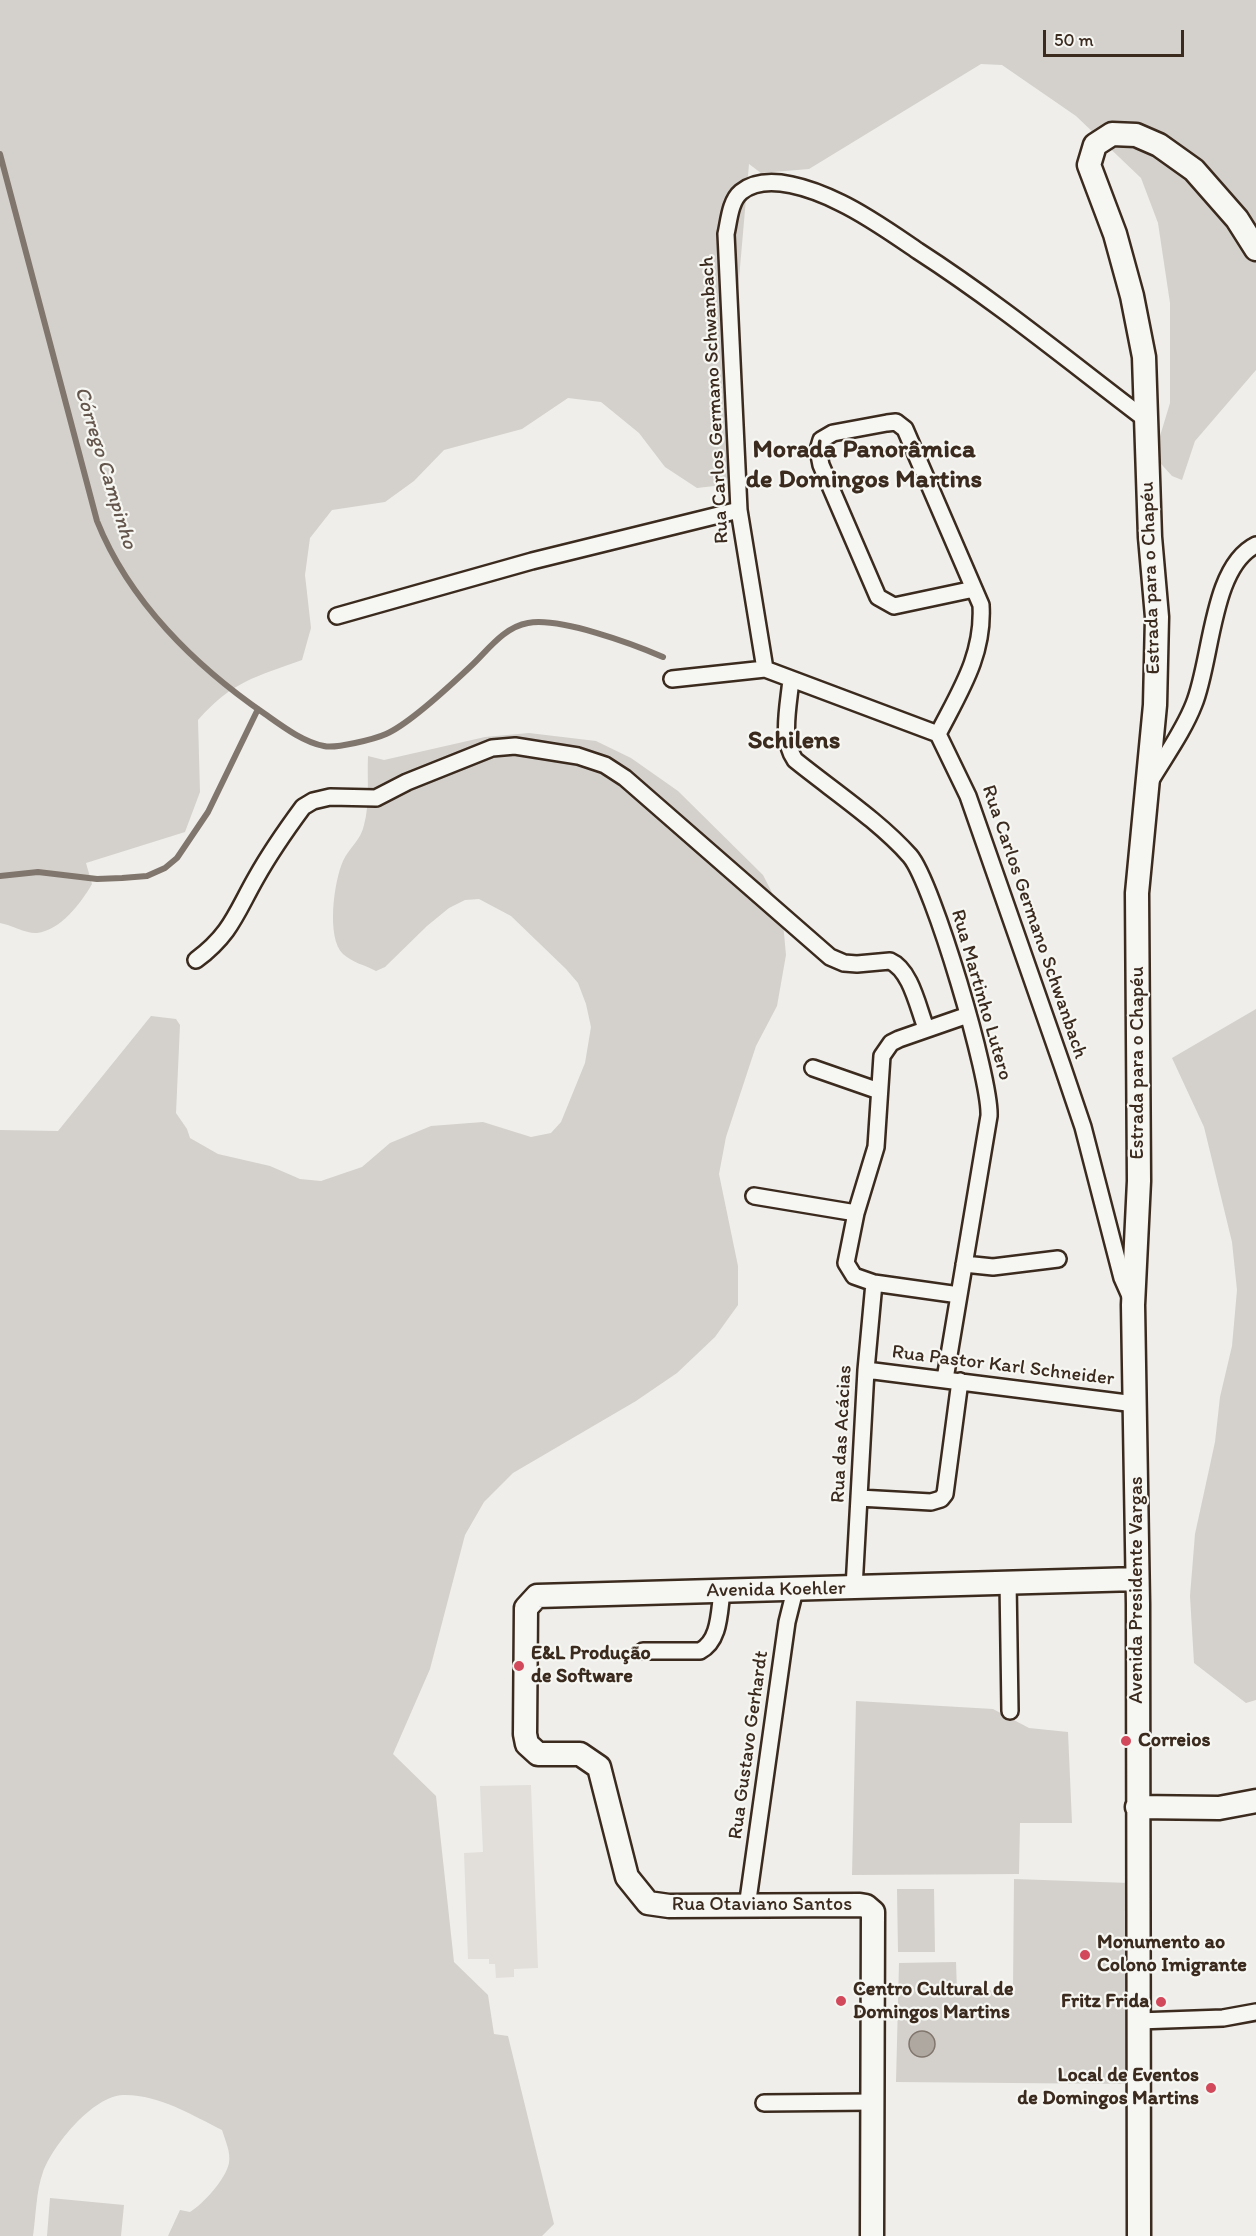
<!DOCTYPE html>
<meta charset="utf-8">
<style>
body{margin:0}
#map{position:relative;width:1256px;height:2236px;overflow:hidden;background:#efeeea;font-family:Itim,sans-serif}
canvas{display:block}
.scale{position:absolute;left:1043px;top:30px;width:141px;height:27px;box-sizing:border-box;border:3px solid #3b2a1e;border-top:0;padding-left:8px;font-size:18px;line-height:21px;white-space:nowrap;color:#3b2a1e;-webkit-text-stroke:4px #f6f6f2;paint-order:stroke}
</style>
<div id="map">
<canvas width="1256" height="2236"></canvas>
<div class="scale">50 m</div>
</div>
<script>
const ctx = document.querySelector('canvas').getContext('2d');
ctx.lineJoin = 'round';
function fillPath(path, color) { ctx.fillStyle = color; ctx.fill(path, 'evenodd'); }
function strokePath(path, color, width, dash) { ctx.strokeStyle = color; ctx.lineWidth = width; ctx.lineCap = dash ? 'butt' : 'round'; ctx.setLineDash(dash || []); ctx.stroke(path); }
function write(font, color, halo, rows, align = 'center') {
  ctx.font = font + ' Itim,sans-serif'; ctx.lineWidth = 4.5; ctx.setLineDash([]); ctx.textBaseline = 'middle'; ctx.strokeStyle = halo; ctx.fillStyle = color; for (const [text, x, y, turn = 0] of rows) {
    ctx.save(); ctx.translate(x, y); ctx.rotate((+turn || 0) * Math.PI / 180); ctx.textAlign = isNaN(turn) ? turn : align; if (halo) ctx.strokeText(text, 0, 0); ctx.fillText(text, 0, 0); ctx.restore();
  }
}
const built = new Path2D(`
 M 531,1785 L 538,1968 L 514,1969 L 514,1977 L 496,1978 L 495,1964 L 489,1964 L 489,1959 L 468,1959 L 464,1853 L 483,1852 L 480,1786 Z`);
const green = new Path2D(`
 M 0,0 L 1256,0 L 1256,370 L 1195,441 L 1182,480 L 1172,476 L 1154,456 L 1170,403 L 1170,303 L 1158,223 L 1141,178 L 1076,116 L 1002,65 L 981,64 L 809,169 L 761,173 L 749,164 L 733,348 L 734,394 L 745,452 L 723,485 L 697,488 L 665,467 L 639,433 L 601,402 L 568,398 L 522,429 L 444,450 L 414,481 L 385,502 L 332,510 L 310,538 L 305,575 L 311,628 L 302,660 C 256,677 232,681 198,720 L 200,792 L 185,832 L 86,863 L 92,884 C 81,903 61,930 37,933 C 27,934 11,925 0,923 Z
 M 529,733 L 596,741 L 631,758 L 678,791 L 763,875 L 782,912 L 786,955 L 777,1006 L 756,1046 L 726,1137 L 719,1174 L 738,1266 L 738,1305 L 715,1337 L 677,1373 L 636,1401 L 513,1473 L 484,1502 L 465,1535 L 430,1669 L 393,1754 L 436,1796 L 454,1962 L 488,1995 L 494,2034 L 508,2036 L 554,2224 L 542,2236 L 168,2236 L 180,2210 L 190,2212 C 203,2204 226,2179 229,2163 C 231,2152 225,2140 222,2130 C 192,2115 158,2094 123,2095 C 93,2096 53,2145 43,2172 C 36,2191 36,2216 33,2236 L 0,2236 L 0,1130 L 58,1131 L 151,1016 L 176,1019 L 180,1025 L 176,1113 L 187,1129 L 190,1138 L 218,1154 L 270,1166 L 300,1179 L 321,1181 L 362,1167 L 390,1143 L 431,1126 L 483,1122 L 531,1137 L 551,1133 L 561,1122 L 585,1063 L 591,1027 L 586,1004 L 578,983 L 566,969 L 511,916 L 479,899 L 465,900 L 449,908 L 427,926 L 385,967 L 376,971 C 365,965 353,963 343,954 C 326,938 334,881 343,861 C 349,848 361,840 364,825 C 370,804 367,778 368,756 L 384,760 L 485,737 Z
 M 1256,1009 L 1256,1700 L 1246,1703 L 1194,1663 L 1190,1596 L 1195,1534 L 1215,1442 L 1220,1397 L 1232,1346 L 1237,1290 L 1232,1242 L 1204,1127 L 1172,1058 Z
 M 856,1701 L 993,1709 L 1029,1728 L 1068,1732 L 1072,1823 L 1020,1823 L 1019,1874 L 852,1875 Z
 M 1014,1879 L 1129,1883 L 1128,2084 L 896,2082 L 899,1963 L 956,1962 L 957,1991 L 1013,1990 Z
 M 897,1889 L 934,1889 L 935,1952 L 898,1952 Z
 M 50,2198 L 124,2205 L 121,2236 L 47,2236 Z`);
const water = new Path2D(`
 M909 2044a13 13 0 1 1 26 0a13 13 0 1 1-26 0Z`);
const stream = new Path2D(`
 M 0,154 L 97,521 C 129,601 195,666 265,714 C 282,726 303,742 324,746 C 335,749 375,739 386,734 C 409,724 452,684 471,666 C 488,650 504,627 528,623 C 560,617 633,644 663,657
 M 0,876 L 38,872 L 97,879 L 122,878 L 147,876 L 165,868 L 177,858 L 208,812 L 258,709`);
const street = new Path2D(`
 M 337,616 L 532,561 L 739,510
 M 672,679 L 765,669
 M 791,679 C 789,704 780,739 795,760 C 832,790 879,821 910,856 C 933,883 991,1079 989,1116 L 945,1379
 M 938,734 C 960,691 984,655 981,605 L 905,429 L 896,422 L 887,423 L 833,433 L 821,440 L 818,450 L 821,465 L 878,597 L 894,606 L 974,589
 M 1151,780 C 1166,755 1184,730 1194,704 C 1212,660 1211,567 1256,545
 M 196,960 C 231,934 236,913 256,878 C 270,853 286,830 303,807 L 313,801 L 330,797 L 376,798 L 407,782 L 492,748 L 515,746 L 578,756 L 605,765 L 625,778 L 830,957 L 844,963 L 857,964 L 890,961 C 911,970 918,1008 926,1028
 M 813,1068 L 879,1091
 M 754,1196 L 856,1213
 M 964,1264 L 993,1267 L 1058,1259
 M 959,1295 L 874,1283 L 854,1276 L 846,1263 L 856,1213 L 876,1147 L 882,1056 L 891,1043 L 899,1039 L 968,1015
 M 1130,1296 L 1122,1278 L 1083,1127 L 1062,1065 L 968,796 L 938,734 L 765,669 L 739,510 L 726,234 C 729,221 730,201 741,192 C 767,171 815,190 841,203 C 868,216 893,234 918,251 C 997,302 1070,362 1145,419
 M 866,1370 L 1135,1404
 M 859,1498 L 931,1502 L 941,1499 L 945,1494 L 960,1381
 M 1008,1581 L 1010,1711
 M 854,1588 L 866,1370 L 874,1283
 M 643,1651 L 700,1651 C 720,1641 719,1612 722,1592
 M 747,1907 L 787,1622 L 795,1590
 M 1138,2021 L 1223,2018 L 1256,2012
 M 764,2103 L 874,2102`);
const secondary = new Path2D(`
 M 1137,1807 L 1219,1808 L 1256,1801
 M 872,2236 L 873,1912 L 866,1906 L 860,1905 L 669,1906 L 648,1903 L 627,1877 L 599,1767 L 580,1754 L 538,1754 L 527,1744 L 525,1734 L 526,1608 L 537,1596 L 1137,1579
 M 1139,2236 L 1138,1604 L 1133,1305 L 1139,1181 L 1137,893 L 1155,705 L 1157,617 L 1150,537 L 1144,357 L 1132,296 L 1115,234 L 1089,165 L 1095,145 L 1112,134 L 1136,135 L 1159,145 L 1194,170 L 1237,219 L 1256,249`);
const markers = [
 [519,1666,6,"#d1495b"],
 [1126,1741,6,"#d1495b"],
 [1085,1955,6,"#d1495b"],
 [841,2001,6,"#d1495b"],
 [1161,2002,6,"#d1495b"],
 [1211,2088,6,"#d1495b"]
];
const streetNames = [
 ["Rua Carlos Germano Schwanbach",715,400,-93],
 ["Estrada para o Chapéu",1151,578,-92],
 ["Rua Carlos Germano Schwanbach",1034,922,71],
 ["Rua Martinho Lutero",981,995,74],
 ["Estrada para o Chapéu",1138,1063,-90],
 ["Rua Pastor Karl Schneider",1003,1366,7],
 ["Rua das Acácias",842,1434,-87],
 ["Avenida Koehler",776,1590,-1],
 ["Avenida Presidente Vargas",1137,1590,-90],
 ["Rua Gustavo Gerhardt",749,1745,-82],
 ["Rua Otaviano Santos",762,1905]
];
const poiNames = [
 ["E&L Produção",531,1654],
 ["de Software",531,1677],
 ["Correios",1138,1741],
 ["Monumento ao",1097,1943],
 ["Colono Imigrante",1097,1966],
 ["Centro Cultural de",853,1990],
 ["Domingos Martins",853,2013],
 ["Fritz Frida",1149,2002,"right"],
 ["Local de Eventos",1199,2076,"right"],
 ["de Domingos Martins",1199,2099,"right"]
];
const waterNames = [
 ["Córrego Campinho",105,468,73]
];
const districtNames = [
 ["Morada Panorâmica",864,450],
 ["de Domingos Martins",864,480],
 ["Schilens",794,741]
];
fillPath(built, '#e2dfdb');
fillPath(green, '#d4d1cc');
fillPath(water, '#afa8a1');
strokePath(water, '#81766d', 1.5);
strokePath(stream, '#81766d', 6);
strokePath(street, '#3b2a1e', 20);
strokePath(secondary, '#3b2a1e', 27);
strokePath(street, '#f6f6f2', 15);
strokePath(secondary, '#f6f6f2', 22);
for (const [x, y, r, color] of markers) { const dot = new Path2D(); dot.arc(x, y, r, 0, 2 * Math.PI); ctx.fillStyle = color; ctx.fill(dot); strokePath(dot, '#f6f6f2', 2); }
write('20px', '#3b2a1e', '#f6f6f2', streetNames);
write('bold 20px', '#3b2a1e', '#f6f6f2', poiNames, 'left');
write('italic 21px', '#64564c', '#f6f6f2', waterNames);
write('bold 26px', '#3b2a1e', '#f6f6f2', districtNames);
</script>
